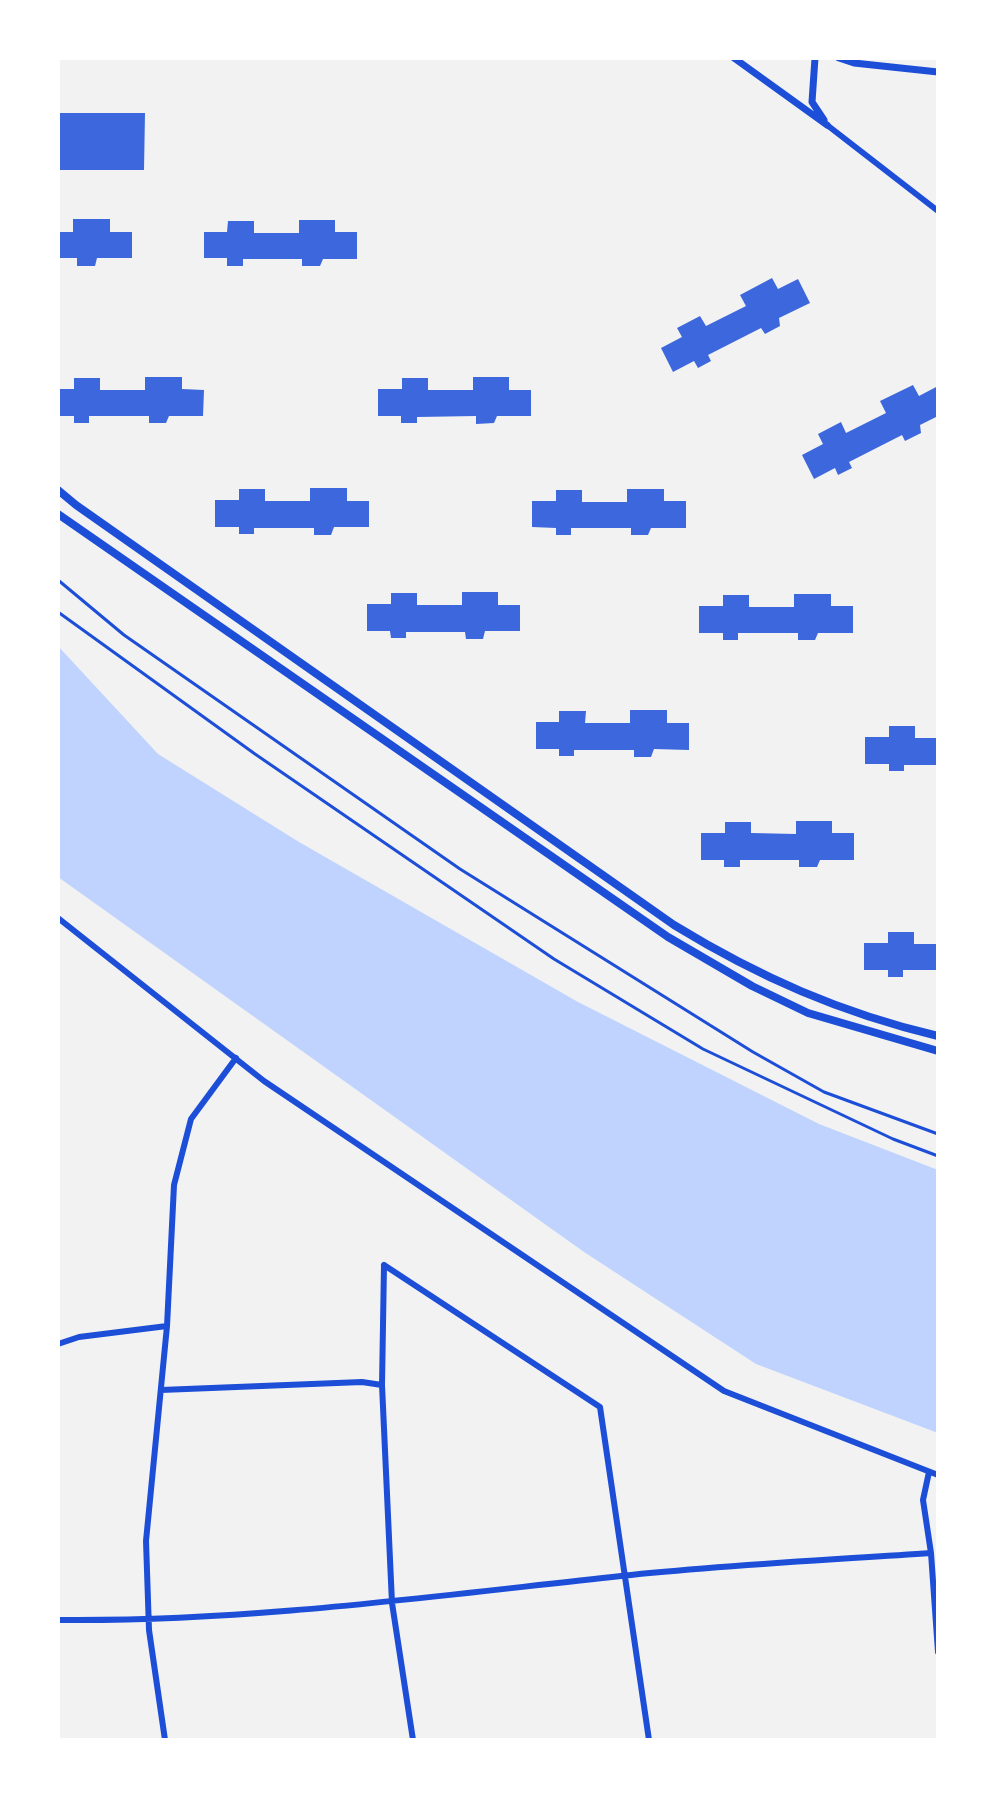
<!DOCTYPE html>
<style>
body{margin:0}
#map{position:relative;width:996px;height:1798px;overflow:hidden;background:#f2f2f2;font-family:"Times New Roman",serif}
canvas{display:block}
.frame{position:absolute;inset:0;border:60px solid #fff;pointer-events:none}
</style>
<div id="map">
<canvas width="996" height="1798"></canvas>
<div class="frame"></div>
</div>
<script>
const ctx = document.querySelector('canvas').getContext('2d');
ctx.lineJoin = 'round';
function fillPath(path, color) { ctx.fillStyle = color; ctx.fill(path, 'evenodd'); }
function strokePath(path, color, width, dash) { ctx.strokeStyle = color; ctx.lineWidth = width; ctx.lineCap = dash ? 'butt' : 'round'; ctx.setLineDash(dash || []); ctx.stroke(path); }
const water = new Path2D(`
 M 58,646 L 158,754 L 299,842 L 578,1002 L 819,1124 L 938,1170 L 938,1433 L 756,1364 L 584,1252 L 58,877 Z`);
const building = new Path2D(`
 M 58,113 L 145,113 L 144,170 L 58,170 Z
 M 73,219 L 110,219 L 110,232 L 132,232 L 132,258 L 97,258 L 95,266 L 77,266 L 77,258 L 58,258 L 58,232 L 73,232 Z
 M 299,220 L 335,220 L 335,232 L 357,232 L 357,259 L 323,259 L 320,266 L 302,266 L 302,259 L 243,259 L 243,266 L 227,266 L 227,258 L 204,258 L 204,232 L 227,232 L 228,221 L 254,221 L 254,233 L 299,233 Z
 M 772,278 L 778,289 L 798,279 L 810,303 L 779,318 L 780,326 L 765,334 L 761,328 L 708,355 L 711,361 L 698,368 L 694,361 L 673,372 L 661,348 L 682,337 L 677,328 L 700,316 L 706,326 L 746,306 L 740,295 Z
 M 145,377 L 182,377 L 182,389 L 204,390 L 203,416 L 169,416 L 166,423 L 149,423 L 149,416 L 89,416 L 89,423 L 74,423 L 74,416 L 58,416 L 58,389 L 74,389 L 74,378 L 100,378 L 100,390 L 145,390 Z
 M 473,377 L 509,377 L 509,390 L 531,390 L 531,416 L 497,416 L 494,423 L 476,424 L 476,416 L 417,417 L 417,423 L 401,423 L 401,416 L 378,416 L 378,389 L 402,389 L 402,378 L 428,378 L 428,390 L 473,390 Z
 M 913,385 L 919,396 L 938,386 L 938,416 L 920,425 L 921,433 L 905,441 L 902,435 L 849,462 L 852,468 L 838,475 L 835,468 L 814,479 L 802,455 L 823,444 L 818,434 L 841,422 L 846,433 L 886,413 L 880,401 Z
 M 310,488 L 347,488 L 347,501 L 369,501 L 369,527 L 334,527 L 331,535 L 314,535 L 314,528 L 254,528 L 254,534 L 239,534 L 239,527 L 215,527 L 215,500 L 239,500 L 239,489 L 265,489 L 265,501 L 310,501 Z
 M 627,489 L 664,489 L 664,501 L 686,501 L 686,528 L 651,528 L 648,535 L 631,535 L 631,528 L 571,528 L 571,535 L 556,535 L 556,528 L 532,527 L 532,501 L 556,501 L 556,490 L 582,490 L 582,502 L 627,502 Z
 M 462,592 L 498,592 L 498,605 L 520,605 L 520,631 L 485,631 L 483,639 L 466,639 L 465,632 L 406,632 L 406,638 L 391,638 L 390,631 L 367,631 L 367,604 L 391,604 L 391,593 L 417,593 L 417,605 L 462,605 Z
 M 794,594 L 831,594 L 831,606 L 853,606 L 853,633 L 818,633 L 815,640 L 798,640 L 798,633 L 738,633 L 738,640 L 723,640 L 723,633 L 699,633 L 699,606 L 723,606 L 723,595 L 749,595 L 749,607 L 794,607 Z
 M 630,710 L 667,710 L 667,723 L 689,723 L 689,750 L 654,749 L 651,757 L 634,757 L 634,750 L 574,750 L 574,756 L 559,756 L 559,749 L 536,749 L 536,722 L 559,722 L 559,711 L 586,711 L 585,723 L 630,723 Z
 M 889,726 L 915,726 L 915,738 L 938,738 L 938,765 L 904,765 L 904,771 L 889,771 L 889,764 L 865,764 L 865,737 L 889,737 Z
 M 796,821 L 832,821 L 832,833 L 854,833 L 854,860 L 820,860 L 817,867 L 799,867 L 799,860 L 740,860 L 740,867 L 724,867 L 724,860 L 701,860 L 701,833 L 725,833 L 725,822 L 751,822 L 751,833 L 796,834 Z
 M 888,932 L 914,932 L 914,944 L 938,944 L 938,970 L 903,970 L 903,977 L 888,977 L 888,970 L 864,970 L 864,943 L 888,943 Z`);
const path = new Path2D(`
 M 58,612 L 255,754 L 554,959 L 703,1049 L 893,1139 L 938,1156`);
const service = new Path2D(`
 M 58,580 L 124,635 L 460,869 L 753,1052 L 824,1092 L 938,1134`);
const minor = new Path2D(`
 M 827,125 L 938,211
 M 58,918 L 264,1081 L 724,1391 L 938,1475
 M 384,1265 L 600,1407 L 649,1740
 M 384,1265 L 382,1385 L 392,1603 L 413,1740
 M 58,1344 L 79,1337 L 167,1326
 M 161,1390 L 362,1382 L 382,1385
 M 929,1472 L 923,1500 L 931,1553 L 938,1652
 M 58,1620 C 247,1622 434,1596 621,1576 C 724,1565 828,1560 931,1553
 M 165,1740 L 149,1630 L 146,1541 L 167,1326 L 174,1185 L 191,1119 L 236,1058`);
const tertiary = new Path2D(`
 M 734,58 L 827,125
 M 815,58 L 812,102 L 824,120
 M 839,58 L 854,63 L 938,72`);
const secondary = new Path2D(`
 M 58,490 L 76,505 L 674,925 C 759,977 841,1013 938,1036
 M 58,514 L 668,937 L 752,986 L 808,1013 L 938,1051`);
fillPath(water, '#bfd3fe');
fillPath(building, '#3d67dc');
strokePath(path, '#1d4ed8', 3);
strokePath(service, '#1d4ed8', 3);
strokePath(minor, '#1d4ed8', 6);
strokePath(tertiary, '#1d4ed8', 7);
strokePath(secondary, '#1d4ed8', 8);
</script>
